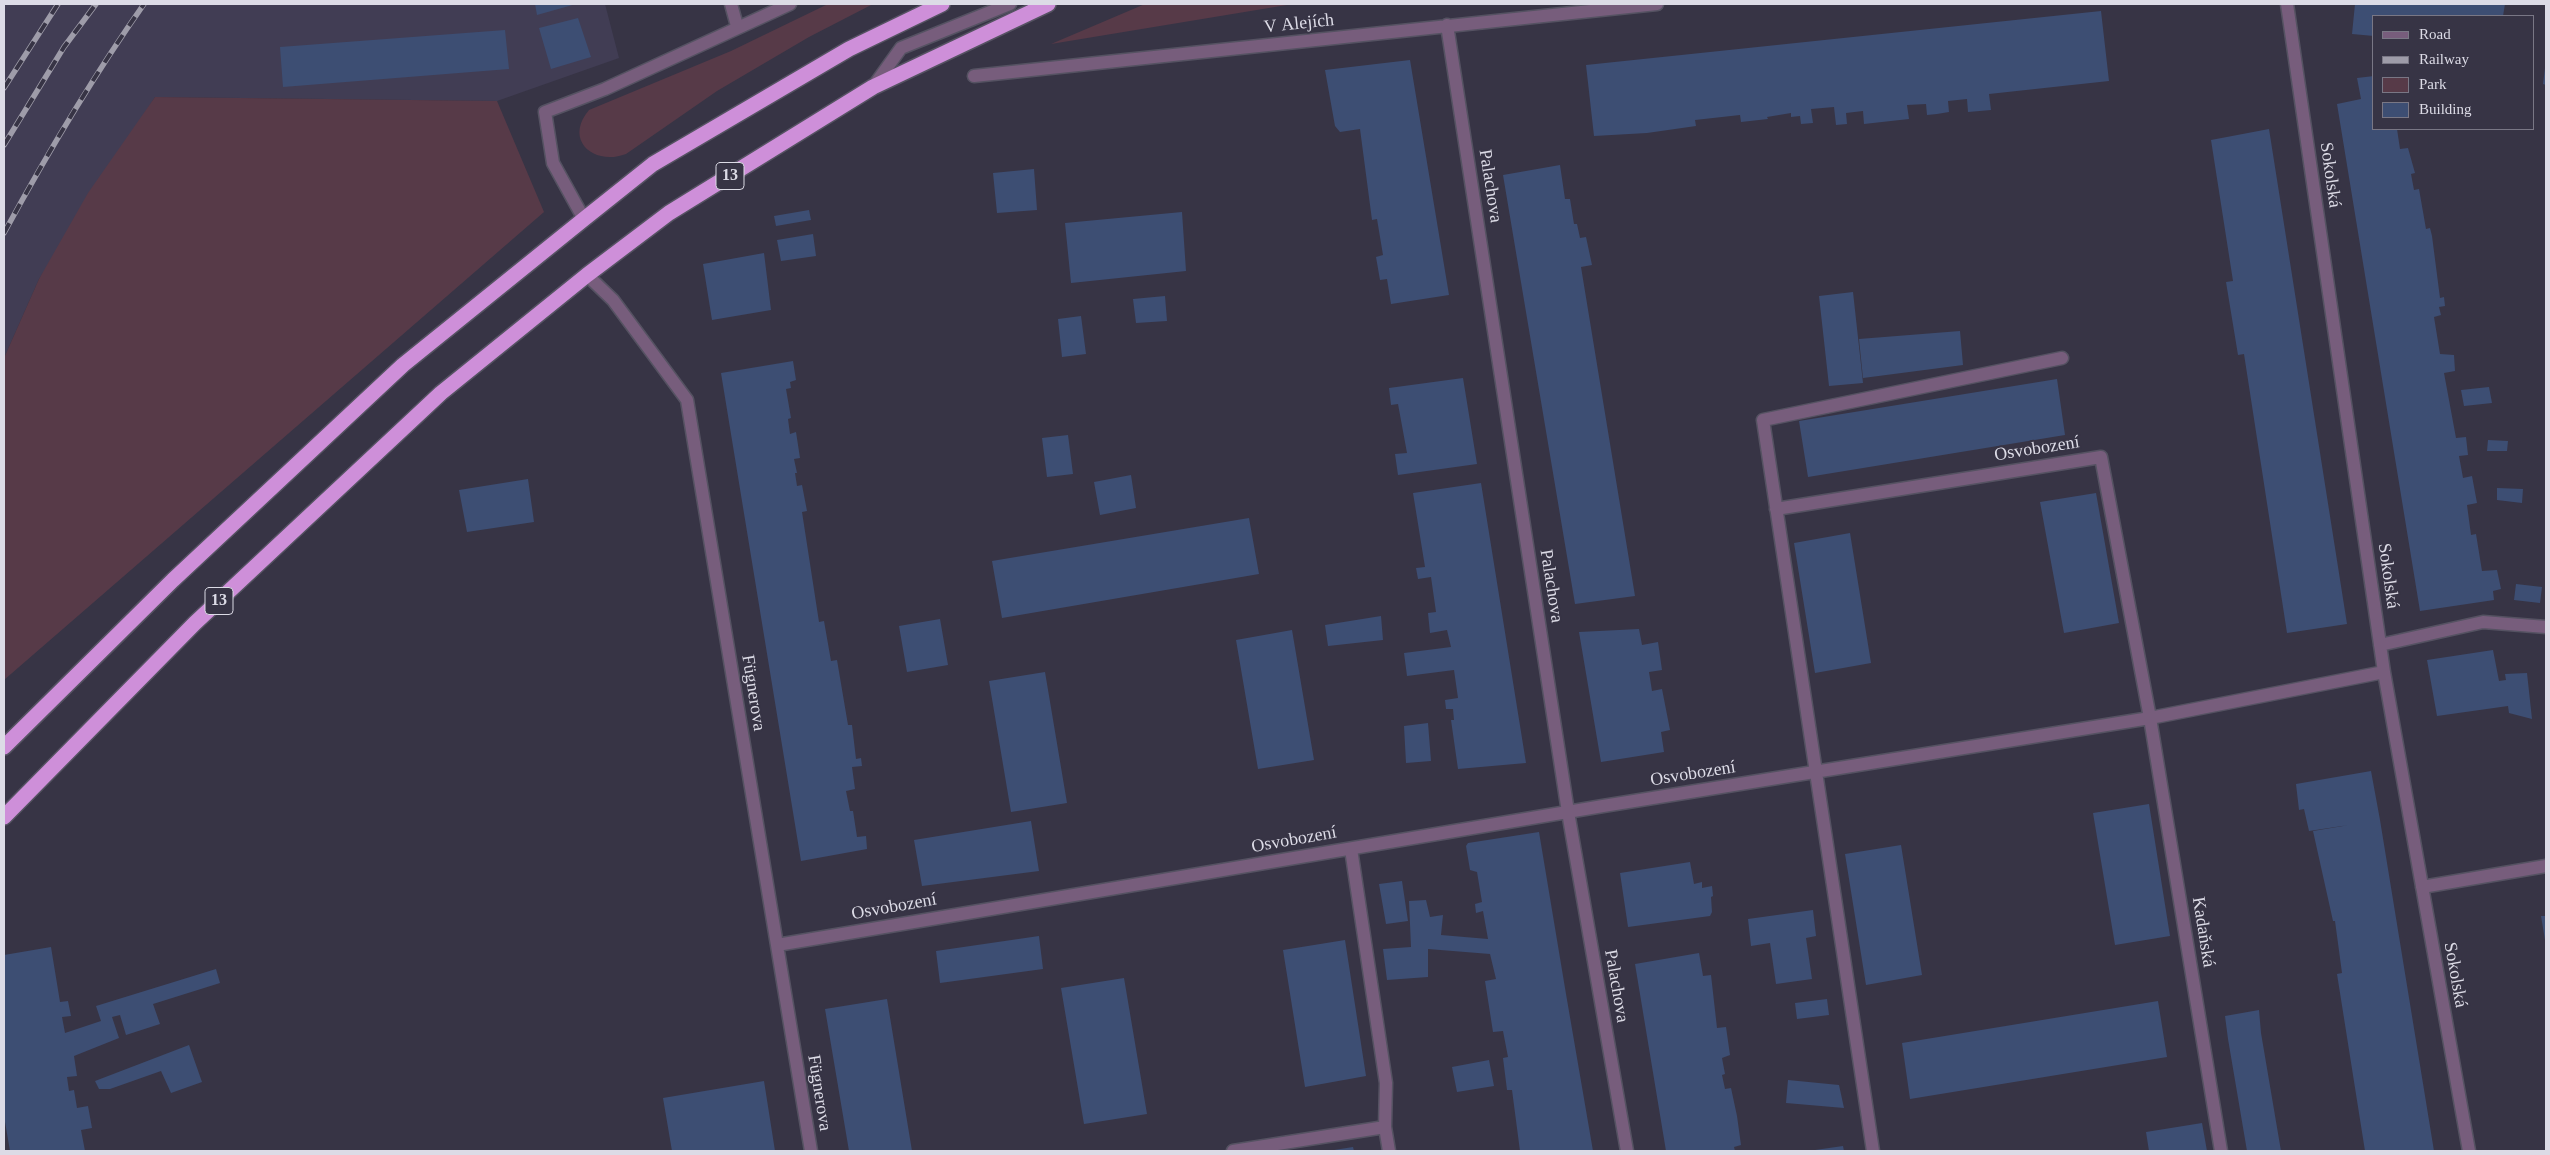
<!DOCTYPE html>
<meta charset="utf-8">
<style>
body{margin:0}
#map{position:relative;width:2550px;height:1155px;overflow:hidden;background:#373445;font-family:"Times New Roman",serif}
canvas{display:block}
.frame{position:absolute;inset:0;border:5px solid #dcdbe6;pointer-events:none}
.legend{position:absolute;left:2372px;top:15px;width:162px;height:115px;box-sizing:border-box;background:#373445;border:1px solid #797785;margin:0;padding:6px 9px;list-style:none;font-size:15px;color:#dcdbe6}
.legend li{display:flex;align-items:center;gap:10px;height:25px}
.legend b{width:25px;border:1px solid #797785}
</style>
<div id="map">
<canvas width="2550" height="1155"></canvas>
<div class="frame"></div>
<ul class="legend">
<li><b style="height:6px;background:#775d7c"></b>Road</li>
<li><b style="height:6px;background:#9e9ca9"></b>Railway</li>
<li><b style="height:14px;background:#573a48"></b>Park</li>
<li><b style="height:14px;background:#3d4e73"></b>Building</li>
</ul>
</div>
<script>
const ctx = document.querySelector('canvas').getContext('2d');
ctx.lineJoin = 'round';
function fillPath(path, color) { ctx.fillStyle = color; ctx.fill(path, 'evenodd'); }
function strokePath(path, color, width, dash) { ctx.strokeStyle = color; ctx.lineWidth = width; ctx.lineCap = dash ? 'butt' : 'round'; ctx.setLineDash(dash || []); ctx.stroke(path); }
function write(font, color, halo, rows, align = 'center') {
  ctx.font = font + ' "Times New Roman",serif'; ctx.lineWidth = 4; ctx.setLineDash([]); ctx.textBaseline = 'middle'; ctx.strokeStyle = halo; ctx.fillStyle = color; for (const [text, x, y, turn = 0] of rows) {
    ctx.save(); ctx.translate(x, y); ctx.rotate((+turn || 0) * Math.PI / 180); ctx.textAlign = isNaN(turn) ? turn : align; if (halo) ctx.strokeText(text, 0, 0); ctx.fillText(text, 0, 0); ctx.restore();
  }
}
const built = new Path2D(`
 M 4,4 L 605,4 L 619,58 L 497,101 L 155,97 L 39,279 L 4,358 Z`);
const green = new Path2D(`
 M 828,4 L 873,4 L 809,37 L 717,91 L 626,154 C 595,166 563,141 589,110 L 731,51 Z
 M 1145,4 L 1293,4 L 1051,44 Z
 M 155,97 L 497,101 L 544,212 L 4,680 L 4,358 L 39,279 L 88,193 Z`);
const building = new Path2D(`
 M 535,4 L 576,4 L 537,15 Z
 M 2355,4 L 2505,4 L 2503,16 L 2374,16 L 2374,36 L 2352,34 Z
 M 2101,11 L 2109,81 L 1989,94 L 1991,110 L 1968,112 L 1967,99 L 1948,101 L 1949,112 L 1937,114 L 1927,115 L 1926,104 L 1907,105 L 1909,119 L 1864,124 L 1863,111 L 1846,113 L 1847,124 L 1836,125 L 1834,107 L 1811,109 L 1813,123 L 1801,124 L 1800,116 L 1791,117 L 1791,113 L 1767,117 L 1768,119 L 1741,122 L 1740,115 L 1695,120 L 1696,126 L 1647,133 L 1594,136 L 1586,65 Z
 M 578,18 L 591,57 L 551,69 L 539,28 Z
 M 505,30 L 509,69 L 283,87 L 280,47 Z
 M 1410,60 L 1449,295 L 1391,304 L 1387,279 L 1380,280 L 1376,257 L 1383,255 L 1377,219 L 1372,220 L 1360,129 L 1340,132 L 1335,126 L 1325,70 Z
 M 2545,68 L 2546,68 L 2546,85 L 2543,84 Z
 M 2374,76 L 2374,129 L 2397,129 L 2400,149 L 2408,148 L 2415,173 L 2411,174 L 2414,190 L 2419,189 L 2426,229 L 2430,228 L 2432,236 L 2440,298 L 2444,297 L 2445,306 L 2439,307 L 2441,315 L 2434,317 L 2440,354 L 2454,355 L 2455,371 L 2444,373 L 2456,438 L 2466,437 L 2468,455 L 2459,456 L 2463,478 L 2472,476 L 2477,503 L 2467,505 L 2471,535 L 2476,534 L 2482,571 L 2497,570 L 2501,589 L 2493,591 L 2494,600 L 2420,611 L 2337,104 L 2361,99 L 2357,78 Z
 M 2269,129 L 2347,624 L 2287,633 L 2244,354 L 2238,355 L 2226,282 L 2233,281 L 2211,140 Z
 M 1560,165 L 1565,199 L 1570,199 L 1574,224 L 1577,224 L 1580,238 L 1586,237 L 1592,265 L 1581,267 L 1635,596 L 1575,604 L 1503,175 Z
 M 1034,169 L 1037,210 L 997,213 L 993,173 Z
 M 809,210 L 811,220 L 776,226 L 774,216 Z
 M 1182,212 L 1186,271 L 1071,283 L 1065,223 Z
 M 813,234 L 816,256 L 781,261 L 777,240 Z
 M 764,253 L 771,310 L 712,320 L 703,264 Z
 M 1853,292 L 1863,383 L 1829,386 L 1819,296 Z
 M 1165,296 L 1167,321 L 1136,323 L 1133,299 Z
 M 1081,316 L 1086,354 L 1062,357 L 1058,319 Z
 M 1960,331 L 1963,365 L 1863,378 L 1859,339 Z
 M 793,361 L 796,380 L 790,382 L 791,388 L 786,389 L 791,418 L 788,419 L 790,434 L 796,432 L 800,458 L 794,459 L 797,473 L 795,473 L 797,486 L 802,485 L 807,511 L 802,512 L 819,622 L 824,621 L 831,661 L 837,660 L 848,725 L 852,725 L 856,759 L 861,758 L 862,766 L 852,767 L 855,789 L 846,791 L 850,811 L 853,811 L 857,837 L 866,836 L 867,849 L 801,861 L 721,373 Z
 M 1463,378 L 1477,464 L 1398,475 L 1395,454 L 1407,453 L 1398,404 L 1391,405 L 1389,388 Z
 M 2057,379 L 2065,435 L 1808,477 L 1799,421 Z
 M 2489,387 L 2492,403 L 2464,406 L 2461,390 Z
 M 1068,435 L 1073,474 L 1047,477 L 1042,438 Z
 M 2488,440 L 2508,441 L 2507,451 L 2487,451 Z
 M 1131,475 L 1136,508 L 1100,515 L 1094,482 Z
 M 528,479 L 534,522 L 467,532 L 459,490 Z
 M 1481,483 L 1526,763 L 1458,769 L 1451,720 L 1454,720 L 1453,709 L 1446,709 L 1445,700 L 1458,698 L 1454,670 L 1407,676 L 1404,653 L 1451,647 L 1447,630 L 1430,633 L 1428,613 L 1436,612 L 1431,577 L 1418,579 L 1416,568 L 1425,567 L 1413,493 Z
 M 2497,488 L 2523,489 L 2522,503 L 2497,500 Z
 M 2096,493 L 2119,623 L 2064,633 L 2040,502 Z
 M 1249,518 L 1259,574 L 1002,618 L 992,561 Z
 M 1850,533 L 1871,663 L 1815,673 L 1794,543 Z
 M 2516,584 L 2542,587 L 2540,603 L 2514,600 Z
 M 1381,616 L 1383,640 L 1328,646 L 1325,625 Z
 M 940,619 L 948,665 L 907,672 L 899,626 Z
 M 1639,629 L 1642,645 L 1658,642 L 1662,670 L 1649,672 L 1652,691 L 1662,689 L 1670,730 L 1661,732 L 1664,752 L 1601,762 L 1579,632 Z
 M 1292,630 L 1314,760 L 1258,769 L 1236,640 Z
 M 2493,650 L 2499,681 L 2506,680 L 2505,674 L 2527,673 L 2532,719 L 2509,713 L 2508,706 L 2437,716 L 2427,660 Z
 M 1045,672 L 1067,803 L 1011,812 L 989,681 Z
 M 1428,723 L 1431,761 L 1406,763 L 1404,726 Z
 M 2371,771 L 2380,820 L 2434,1151 L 2365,1151 L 2337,974 L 2342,973 L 2335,921 L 2333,921 L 2313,831 L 2349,825 L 2309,831 L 2304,809 L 2299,810 L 2296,784 Z
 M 2149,804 L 2170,936 L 2115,945 L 2093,813 Z
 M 1031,821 L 1039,871 L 922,886 L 914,840 Z
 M 1539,832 L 1566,994 L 1593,1151 L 1520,1151 L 1512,1090 L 1507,1090 L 1503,1058 L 1508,1057 L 1503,1031 L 1493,1032 L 1485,981 L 1496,979 L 1490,954 L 1428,949 L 1428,977 L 1387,980 L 1383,949 L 1411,947 L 1409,901 L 1426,900 L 1430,917 L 1443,915 L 1441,935 L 1488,939 L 1483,911 L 1476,913 L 1475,904 L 1482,902 L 1477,872 L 1470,870 L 1466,846 L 1468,843 Z
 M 1901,845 L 1922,975 L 1866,985 L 1845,854 Z
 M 1690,862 L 1694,884 L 1702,882 L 1702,888 L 1712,886 L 1713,896 L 1711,897 L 1712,912 L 1710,916 L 1628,927 L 1620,873 Z
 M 1402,881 L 1408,921 L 1386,924 L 1379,884 Z
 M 1813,910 L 1816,936 L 1806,938 L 1812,979 L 1776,984 L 1770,943 L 1751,946 L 1748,919 Z
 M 2541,916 L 2546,916 L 2546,940 L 2545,940 Z
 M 1039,936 L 1043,969 L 940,983 L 936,951 Z
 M 1345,940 L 1366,1076 L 1305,1087 L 1283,950 Z
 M 51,947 L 60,1002 L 68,1001 L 71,1016 L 62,1017 L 65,1033 L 101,1021 L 96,1006 L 216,969 L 220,983 L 153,1004 L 160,1024 L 126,1035 L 120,1015 L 112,1017 L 119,1038 L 74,1056 L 77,1076 L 67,1077 L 69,1091 L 74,1090 L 77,1108 L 88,1106 L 92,1128 L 81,1130 L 85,1151 L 10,1151 L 4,1116 L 4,955 Z
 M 1699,953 L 1703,976 L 1711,975 L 1717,1028 L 1726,1027 L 1730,1055 L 1722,1058 L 1725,1074 L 1722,1075 L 1725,1089 L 1731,1088 L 1737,1116 L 1741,1145 L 1734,1147 L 1735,1151 L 1666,1151 L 1635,964 Z
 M 1124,978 L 1147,1114 L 1084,1124 L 1061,988 Z
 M 887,999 L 912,1151 L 849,1151 L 825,1009 Z
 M 1827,999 L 1829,1015 L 1797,1019 L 1795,1003 Z
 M 2158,1001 L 2167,1057 L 1910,1099 L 1902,1043 Z
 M 2259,1010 L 2261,1033 L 2281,1151 L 2247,1151 L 2228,1039 L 2225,1016 Z
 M 189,1045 L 202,1082 L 171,1093 L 161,1071 L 110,1089 L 99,1089 L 95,1081 Z
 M 1489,1060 L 1494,1086 L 1457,1092 L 1452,1067 Z
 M 1788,1080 L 1839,1085 L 1844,1108 L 1786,1103 Z
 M 764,1081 L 775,1151 L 672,1151 L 663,1098 Z
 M 2202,1123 L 2207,1151 L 2149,1151 L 2146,1132 Z
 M 1843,1146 L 1844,1151 L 1815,1151 L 1815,1150 Z
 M 1353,1147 L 1354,1151 L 1334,1151 L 1334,1150 Z`);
const minor = new Path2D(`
 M 731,4 L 737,26
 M 2287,4 L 2384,672 L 2469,1151
 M 1447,25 L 1568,812 L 1627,1151
 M 974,76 L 1657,4
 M 873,87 L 901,48 L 1010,4
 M 584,219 L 553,163 L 545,112 L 605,89 L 790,4
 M 587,275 L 613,300 L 687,400 L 811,1151
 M 1776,509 L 2101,457 L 2150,718 L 2221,1151
 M 2380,645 L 2483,622 L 2546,627
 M 1351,849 L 1386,1083 L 1385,1127 L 1389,1151
 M 2422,887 L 2546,866
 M 777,945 L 1603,806 L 2150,718 L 2384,672
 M 1233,1151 L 1385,1127
 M 1873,1151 L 1763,420 L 2062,358`);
const highway = new Path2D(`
 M 4,747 L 173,580 L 403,365 L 584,219 L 653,164 L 849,49 L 942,4
 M 4,817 L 195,623 L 441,393 L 587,275 L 669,213 L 873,87 L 1048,4`);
const rail = new Path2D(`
 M 4,88 L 58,4
 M 4,145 L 64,47 L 96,4
 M 4,233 C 47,154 92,78 144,4`);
const shields = [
 [730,176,28],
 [219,601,28]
];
const shieldNames = [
 ["13",730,176],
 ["13",219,601]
];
const streetNames = [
 ["V Alejích",1299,24,-6],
 ["Sokolská",2330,175,82],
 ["Palachova",1490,186,81],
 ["Osvobození",2037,449,-9],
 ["Sokolská",2388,576,82],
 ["Palachova",1551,586,81],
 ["Fügnerova",753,693,81],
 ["Osvobození",1693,774,-9],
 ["Osvobození",1294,840,-10],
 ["Osvobození",894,907,-10],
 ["Kadaňská",2203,932,81],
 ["Sokolská",2455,975,80],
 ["Palachova",1616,986,80],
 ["Fügnerova",819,1093,81]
];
fillPath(built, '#413d54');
fillPath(green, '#573a48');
fillPath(building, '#3d4e73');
strokePath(minor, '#555262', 15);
strokePath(highway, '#555262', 18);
strokePath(minor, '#775d7c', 12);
strokePath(highway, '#ce8fd9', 15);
strokePath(rail, '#9e9ca9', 5.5);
strokePath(rail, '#373445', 4, [11]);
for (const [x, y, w] of shields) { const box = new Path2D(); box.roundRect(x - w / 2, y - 13.5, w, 27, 4); ctx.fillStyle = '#373445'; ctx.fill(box); strokePath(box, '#dcdbe6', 1); }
write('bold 16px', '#dcdbe6', null, shieldNames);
write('18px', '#dcdbe6', '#373445', streetNames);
</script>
